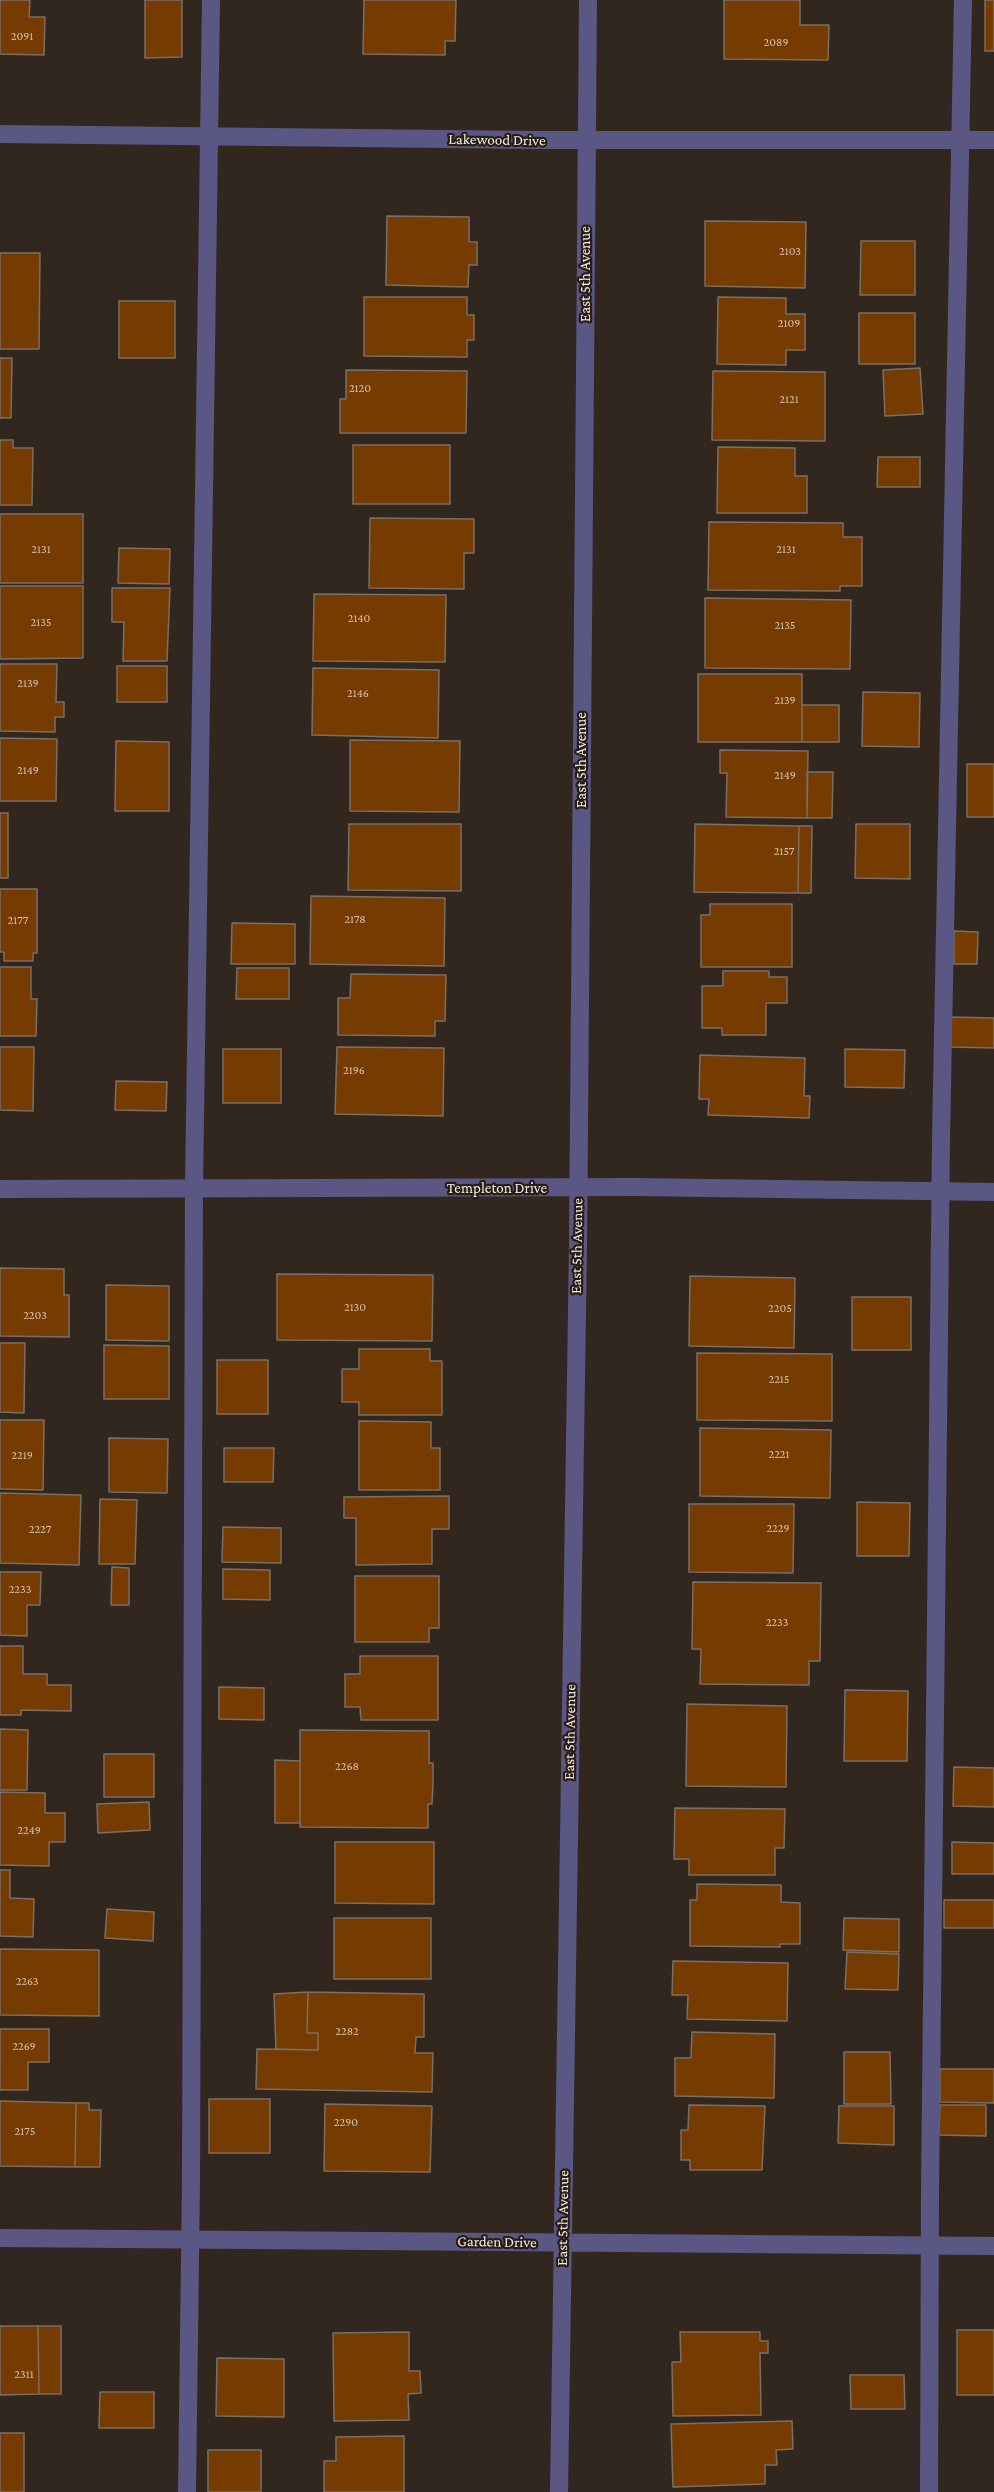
<!DOCTYPE html>
<style>
body{margin:0}
canvas{display:block;background:#32271e}
</style>
<canvas width="994" height="2492"></canvas>
<script>
const ctx = document.querySelector('canvas').getContext('2d');
ctx.lineJoin = 'round';
function fillPath(path, color) { ctx.fillStyle = color; ctx.fill(path, 'evenodd'); }
function strokePath(path, color, width, dash) { ctx.strokeStyle = color; ctx.lineWidth = width; ctx.lineCap = dash ? 'butt' : 'round'; ctx.setLineDash(dash || []); ctx.stroke(path); }
function write(font, color, halo, rows, align = 'center') {
  ctx.font = font + ' "Crimson Pro",serif'; ctx.lineWidth = 4.5; ctx.setLineDash([]); ctx.textBaseline = 'middle'; ctx.strokeStyle = halo; ctx.fillStyle = color; for (const [text, x, y, turn = 0] of rows) {
    ctx.save(); ctx.translate(x, y); ctx.rotate((+turn || 0) * Math.PI / 180); ctx.textAlign = isNaN(turn) ? turn : align; if (halo) ctx.strokeText(text, 0, 0); ctx.fillText(text, 0, 0); ctx.restore();
  }
}
const building = new Path2D(`
 M 0,0 L 30,0 L 29,17 L 45,17 L 44,55 L 0,54 Z
 M 145,0 L 182,0 L 182,57 L 145,58 Z
 M 364,0 L 456,0 L 455,41 L 445,41 L 445,55 L 363,54 Z
 M 724,0 L 800,0 L 800,25 L 829,25 L 828,60 L 724,59 Z
 M 985,0 L 994,0 L 994,51 L 985,51 Z
 M 387,216 L 469,217 L 469,242 L 477,242 L 477,265 L 469,265 L 468,287 L 386,285 Z
 M 705,221 L 806,222 L 805,288 L 705,286 Z
 M 861,241 L 915,241 L 915,295 L 860,295 Z
 M 0,253 L 40,253 L 39,349 L 0,349 Z
 M 364,297 L 467,297 L 467,315 L 474,315 L 474,340 L 467,340 L 467,357 L 364,356 Z
 M 718,297 L 786,298 L 786,314 L 805,314 L 805,350 L 786,350 L 786,365 L 717,364 Z
 M 119,301 L 175,301 L 175,358 L 119,358 Z
 M 859,313 L 915,313 L 915,364 L 859,364 Z
 M 0,358 L 12,358 L 11,418 L 0,418 Z
 M 920,368 L 923,414 L 885,416 L 883,370 Z
 M 346,370 L 467,371 L 466,433 L 340,433 L 340,399 L 346,399 Z
 M 713,371 L 825,372 L 825,441 L 712,440 Z
 M 0,440 L 13,440 L 13,448 L 33,448 L 32,505 L 0,505 Z
 M 353,445 L 450,445 L 450,504 L 353,504 Z
 M 718,447 L 795,448 L 795,476 L 807,476 L 807,513 L 717,513 Z
 M 878,457 L 920,457 L 920,487 L 877,487 Z
 M 0,514 L 83,514 L 83,583 L 0,583 Z
 M 370,518 L 474,519 L 474,553 L 464,553 L 464,589 L 369,588 Z
 M 709,522 L 843,523 L 843,537 L 862,537 L 862,586 L 840,586 L 840,591 L 708,590 Z
 M 119,548 L 170,549 L 169,584 L 118,583 Z
 M 0,586 L 83,586 L 83,658 L 0,659 Z
 M 112,588 L 170,588 L 167,661 L 123,661 L 124,622 L 112,622 Z
 M 314,594 L 446,595 L 445,662 L 313,661 Z
 M 705,598 L 851,600 L 850,669 L 705,668 Z
 M 0,664 L 57,664 L 56,702 L 64,702 L 64,717 L 55,717 L 55,732 L 0,731 Z
 M 117,666 L 167,666 L 167,702 L 117,702 Z
 M 313,668 L 439,670 L 438,738 L 312,735 Z
 M 698,674 L 802,674 L 802,742 L 698,742 Z
 M 863,692 L 920,693 L 919,747 L 862,746 Z
 M 802,705 L 839,705 L 839,742 L 802,742 Z
 M 0,738 L 57,739 L 56,801 L 0,801 Z
 M 350,740 L 460,741 L 459,812 L 350,811 Z
 M 116,741 L 169,742 L 169,811 L 115,811 Z
 M 720,750 L 808,751 L 807,818 L 726,817 L 727,773 L 720,773 Z
 M 967,764 L 994,764 L 994,817 L 967,817 Z
 M 807,772 L 833,772 L 832,818 L 807,818 Z
 M 0,813 L 8,813 L 8,878 L 0,878 Z
 M 349,824 L 461,824 L 461,891 L 348,890 Z
 M 695,824 L 799,826 L 798,893 L 694,892 Z
 M 856,824 L 910,824 L 910,879 L 855,878 Z
 M 799,826 L 812,826 L 811,893 L 798,893 Z
 M 0,889 L 37,889 L 37,953 L 33,953 L 33,961 L 4,961 L 4,952 L 0,952 Z
 M 311,896 L 445,898 L 444,966 L 310,964 Z
 M 710,904 L 792,904 L 792,967 L 701,967 L 701,915 L 710,915 Z
 M 232,923 L 295,924 L 295,964 L 231,964 Z
 M 954,931 L 978,932 L 977,964 L 954,964 Z
 M 0,967 L 31,967 L 31,999 L 37,999 L 36,1036 L 0,1036 Z
 M 237,968 L 289,968 L 289,999 L 236,999 Z
 M 723,971 L 769,971 L 769,977 L 787,977 L 787,1003 L 766,1003 L 766,1035 L 722,1035 L 722,1028 L 702,1028 L 702,986 L 723,986 Z
 M 351,974 L 446,975 L 445,1021 L 435,1021 L 435,1036 L 338,1035 L 338,998 L 350,998 Z
 M 950,1017 L 994,1018 L 994,1048 L 950,1047 Z
 M 0,1047 L 34,1047 L 33,1111 L 0,1110 Z
 M 337,1047 L 444,1048 L 443,1116 L 335,1114 Z
 M 223,1049 L 281,1049 L 281,1103 L 223,1103 Z
 M 845,1049 L 905,1050 L 904,1088 L 845,1087 Z
 M 700,1055 L 805,1058 L 804,1096 L 810,1096 L 809,1118 L 708,1115 L 709,1099 L 699,1099 Z
 M 116,1081 L 167,1082 L 166,1111 L 115,1110 Z
 M 0,1268 L 64,1269 L 64,1295 L 69,1295 L 69,1337 L 0,1336 Z
 M 277,1274 L 433,1275 L 432,1341 L 277,1340 Z
 M 690,1276 L 795,1278 L 794,1348 L 689,1346 Z
 M 106,1285 L 169,1286 L 169,1341 L 106,1340 Z
 M 852,1297 L 911,1297 L 911,1350 L 852,1350 Z
 M 0,1343 L 25,1343 L 24,1413 L 0,1412 Z
 M 104,1345 L 169,1346 L 169,1399 L 104,1399 Z
 M 359,1349 L 430,1349 L 430,1361 L 442,1361 L 442,1415 L 359,1415 L 359,1402 L 342,1402 L 342,1369 L 359,1369 Z
 M 697,1353 L 832,1354 L 832,1421 L 697,1420 Z
 M 217,1360 L 268,1360 L 268,1414 L 217,1414 Z
 M 0,1420 L 44,1420 L 43,1490 L 0,1489 Z
 M 359,1421 L 431,1422 L 431,1448 L 440,1448 L 440,1490 L 359,1490 Z
 M 700,1428 L 831,1430 L 830,1498 L 700,1496 Z
 M 109,1438 L 168,1439 L 167,1493 L 109,1492 Z
 M 224,1448 L 274,1448 L 273,1482 L 224,1482 Z
 M 0,1493 L 81,1495 L 79,1565 L 0,1563 Z
 M 449,1496 L 449,1529 L 432,1529 L 432,1564 L 356,1565 L 356,1518 L 344,1518 L 344,1497 Z
 M 100,1499 L 137,1500 L 135,1564 L 99,1564 Z
 M 857,1502 L 910,1503 L 909,1556 L 857,1556 Z
 M 689,1504 L 794,1504 L 793,1573 L 689,1572 Z
 M 223,1527 L 281,1528 L 281,1563 L 222,1562 Z
 M 112,1567 L 129,1568 L 129,1605 L 111,1605 Z
 M 223,1569 L 270,1570 L 270,1600 L 223,1599 Z
 M 0,1572 L 41,1572 L 40,1605 L 27,1605 L 27,1636 L 0,1635 Z
 M 355,1576 L 439,1576 L 439,1628 L 429,1628 L 429,1642 L 355,1642 Z
 M 693,1582 L 821,1583 L 820,1661 L 809,1661 L 809,1685 L 700,1684 L 701,1649 L 692,1649 Z
 M 0,1646 L 23,1646 L 23,1674 L 47,1674 L 47,1685 L 71,1685 L 71,1711 L 21,1710 L 21,1715 L 0,1715 Z
 M 360,1656 L 438,1656 L 438,1720 L 361,1720 L 360,1707 L 345,1707 L 345,1674 L 360,1674 Z
 M 219,1687 L 264,1688 L 264,1720 L 219,1719 Z
 M 845,1690 L 908,1691 L 907,1761 L 844,1761 Z
 M 687,1704 L 787,1706 L 786,1787 L 686,1786 Z
 M 0,1729 L 28,1730 L 27,1790 L 0,1790 Z
 M 300,1730 L 429,1731 L 429,1763 L 433,1763 L 433,1784 L 432,1804 L 428,1804 L 428,1828 L 300,1827 Z
 M 104,1754 L 154,1754 L 154,1797 L 104,1797 Z
 M 275,1760 L 300,1761 L 300,1823 L 275,1823 Z
 M 954,1767 L 994,1768 L 994,1807 L 953,1806 Z
 M 0,1792 L 45,1793 L 45,1813 L 65,1813 L 65,1842 L 49,1842 L 49,1866 L 0,1865 Z
 M 149,1802 L 150,1830 L 98,1833 L 97,1804 Z
 M 675,1808 L 785,1809 L 784,1848 L 775,1848 L 775,1875 L 689,1875 L 689,1859 L 674,1859 Z
 M 335,1842 L 434,1842 L 434,1904 L 335,1903 Z
 M 952,1842 L 994,1843 L 994,1874 L 952,1874 Z
 M 0,1870 L 10,1870 L 10,1898 L 34,1899 L 33,1937 L 0,1936 Z
 M 697,1884 L 781,1885 L 781,1902 L 800,1903 L 800,1944 L 780,1944 L 780,1947 L 690,1946 L 690,1900 L 697,1900 Z
 M 944,1900 L 994,1900 L 994,1928 L 944,1928 Z
 M 107,1909 L 154,1912 L 153,1941 L 105,1938 Z
 M 334,1918 L 431,1918 L 431,1979 L 334,1979 Z
 M 844,1918 L 899,1919 L 899,1952 L 843,1950 Z
 M 0,1949 L 99,1950 L 99,2016 L 0,2015 Z
 M 847,1952 L 899,1954 L 898,1990 L 845,1989 Z
 M 673,1961 L 788,1963 L 787,2021 L 687,2019 L 688,1995 L 672,1995 Z
 M 308,1992 L 424,1994 L 424,2037 L 416,2037 L 415,2053 L 433,2053 L 432,2092 L 256,2089 L 257,2049 L 318,2050 L 318,2033 L 307,2033 Z
 M 308,1992 L 307,2033 L 318,2033 L 318,2050 L 276,2049 L 274,1994 Z
 M 0,2029 L 49,2029 L 49,2062 L 28,2062 L 28,2090 L 0,2090 Z
 M 692,2032 L 775,2034 L 774,2098 L 675,2096 L 675,2058 L 691,2058 Z
 M 844,2052 L 890,2052 L 891,2104 L 844,2104 Z
 M 940,2069 L 994,2069 L 994,2103 L 940,2102 Z
 M 209,2099 L 270,2099 L 270,2153 L 209,2153 Z
 M 0,2101 L 76,2103 L 75,2167 L 0,2166 Z
 M 76,2103 L 89,2103 L 89,2110 L 101,2110 L 100,2167 L 75,2167 Z
 M 325,2104 L 432,2106 L 430,2172 L 324,2171 Z
 M 689,2105 L 765,2106 L 762,2170 L 690,2170 L 690,2160 L 681,2160 L 681,2130 L 688,2130 Z
 M 940,2105 L 986,2105 L 986,2136 L 939,2135 Z
 M 839,2106 L 894,2106 L 894,2145 L 838,2143 Z
 M 0,2326 L 38,2326 L 39,2394 L 0,2395 Z
 M 38,2326 L 61,2326 L 61,2394 L 39,2394 Z
 M 957,2330 L 994,2330 L 994,2395 L 957,2395 Z
 M 409,2332 L 409,2371 L 420,2371 L 421,2393 L 408,2394 L 409,2420 L 334,2421 L 333,2333 Z
 M 680,2332 L 760,2332 L 760,2341 L 768,2341 L 768,2353 L 760,2353 L 761,2415 L 673,2416 L 672,2362 L 681,2362 Z
 M 217,2358 L 284,2359 L 284,2417 L 216,2416 Z
 M 850,2375 L 904,2375 L 905,2409 L 851,2409 Z
 M 100,2392 L 154,2392 L 154,2428 L 99,2428 Z
 M 792,2421 L 793,2449 L 776,2450 L 777,2465 L 765,2465 L 765,2484 L 673,2487 L 671,2424 Z
 M 0,2433 L 24,2433 L 24,2492 L 0,2492 Z
 M 404,2436 L 404,2492 L 324,2492 L 324,2461 L 336,2461 L 336,2437 Z
 M 208,2450 L 261,2450 L 261,2492 L 208,2492 Z`);
const service = new Path2D(`
 M 187,2492 L 191,2181 L 194,1188 L 211,0
 M 929,2492 L 930,2192 L 941,1139 L 963,0`);
const minor = new Path2D(`
 M 0,134 L 534,140 L 994,140
 M 0,1189 L 635,1187 L 994,1192
 M 0,2238 L 994,2246
 M 559,2492 L 578,1246 L 588,0`);
const numberNames = [
 ["2091",22,36],
 ["2089",776,42],
 ["2103",790,251],
 ["2109",789,323],
 ["2120",360,388],
 ["2121",789,399],
 ["2131",41,549],
 ["2131",786,549],
 ["2140",359,618],
 ["2135",41,622],
 ["2135",785,625],
 ["2139",28,683],
 ["2146",358,693],
 ["2139",785,700],
 ["2149",28,770],
 ["2149",785,775],
 ["2157",784,851],
 ["2178",355,919],
 ["2177",18,920],
 ["2196",354,1070],
 ["2130",355,1307],
 ["2205",780,1308],
 ["2203",35,1315],
 ["2215",779,1379],
 ["2221",779,1454],
 ["2219",22,1455],
 ["2229",778,1528],
 ["2227",40,1529],
 ["2233",20,1589],
 ["2233",777,1622],
 ["2268",347,1766],
 ["2249",29,1830],
 ["2263",27,1981],
 ["2282",347,2031],
 ["2269",24,2046],
 ["2290",346,2122],
 ["2175",25,2131],
 ["2311",24,2374]
];
const streetNames = [
 ["Lakewood Drive",497,140,1],
 ["East 5th Avenue",585,274,-90],
 ["East 5th Avenue",581,760,-90],
 ["Templeton Drive",497,1188],
 ["East 5th Avenue",577,1246,-89],
 ["East 5th Avenue",570,1732,-89],
 ["East 5th Avenue",563,2218,-89],
 ["Garden Drive",497,2242,1]
];
fillPath(building, '#753b00');
strokePath(building, '#7c6e64', 1.5);
strokePath(service, '#5a5785', 18);
strokePath(minor, '#5a5785', 18);
write('12px', '#d6c1af', null, numberNames);
write('15px', '#f6eee9', '#281d15', streetNames);
</script>
